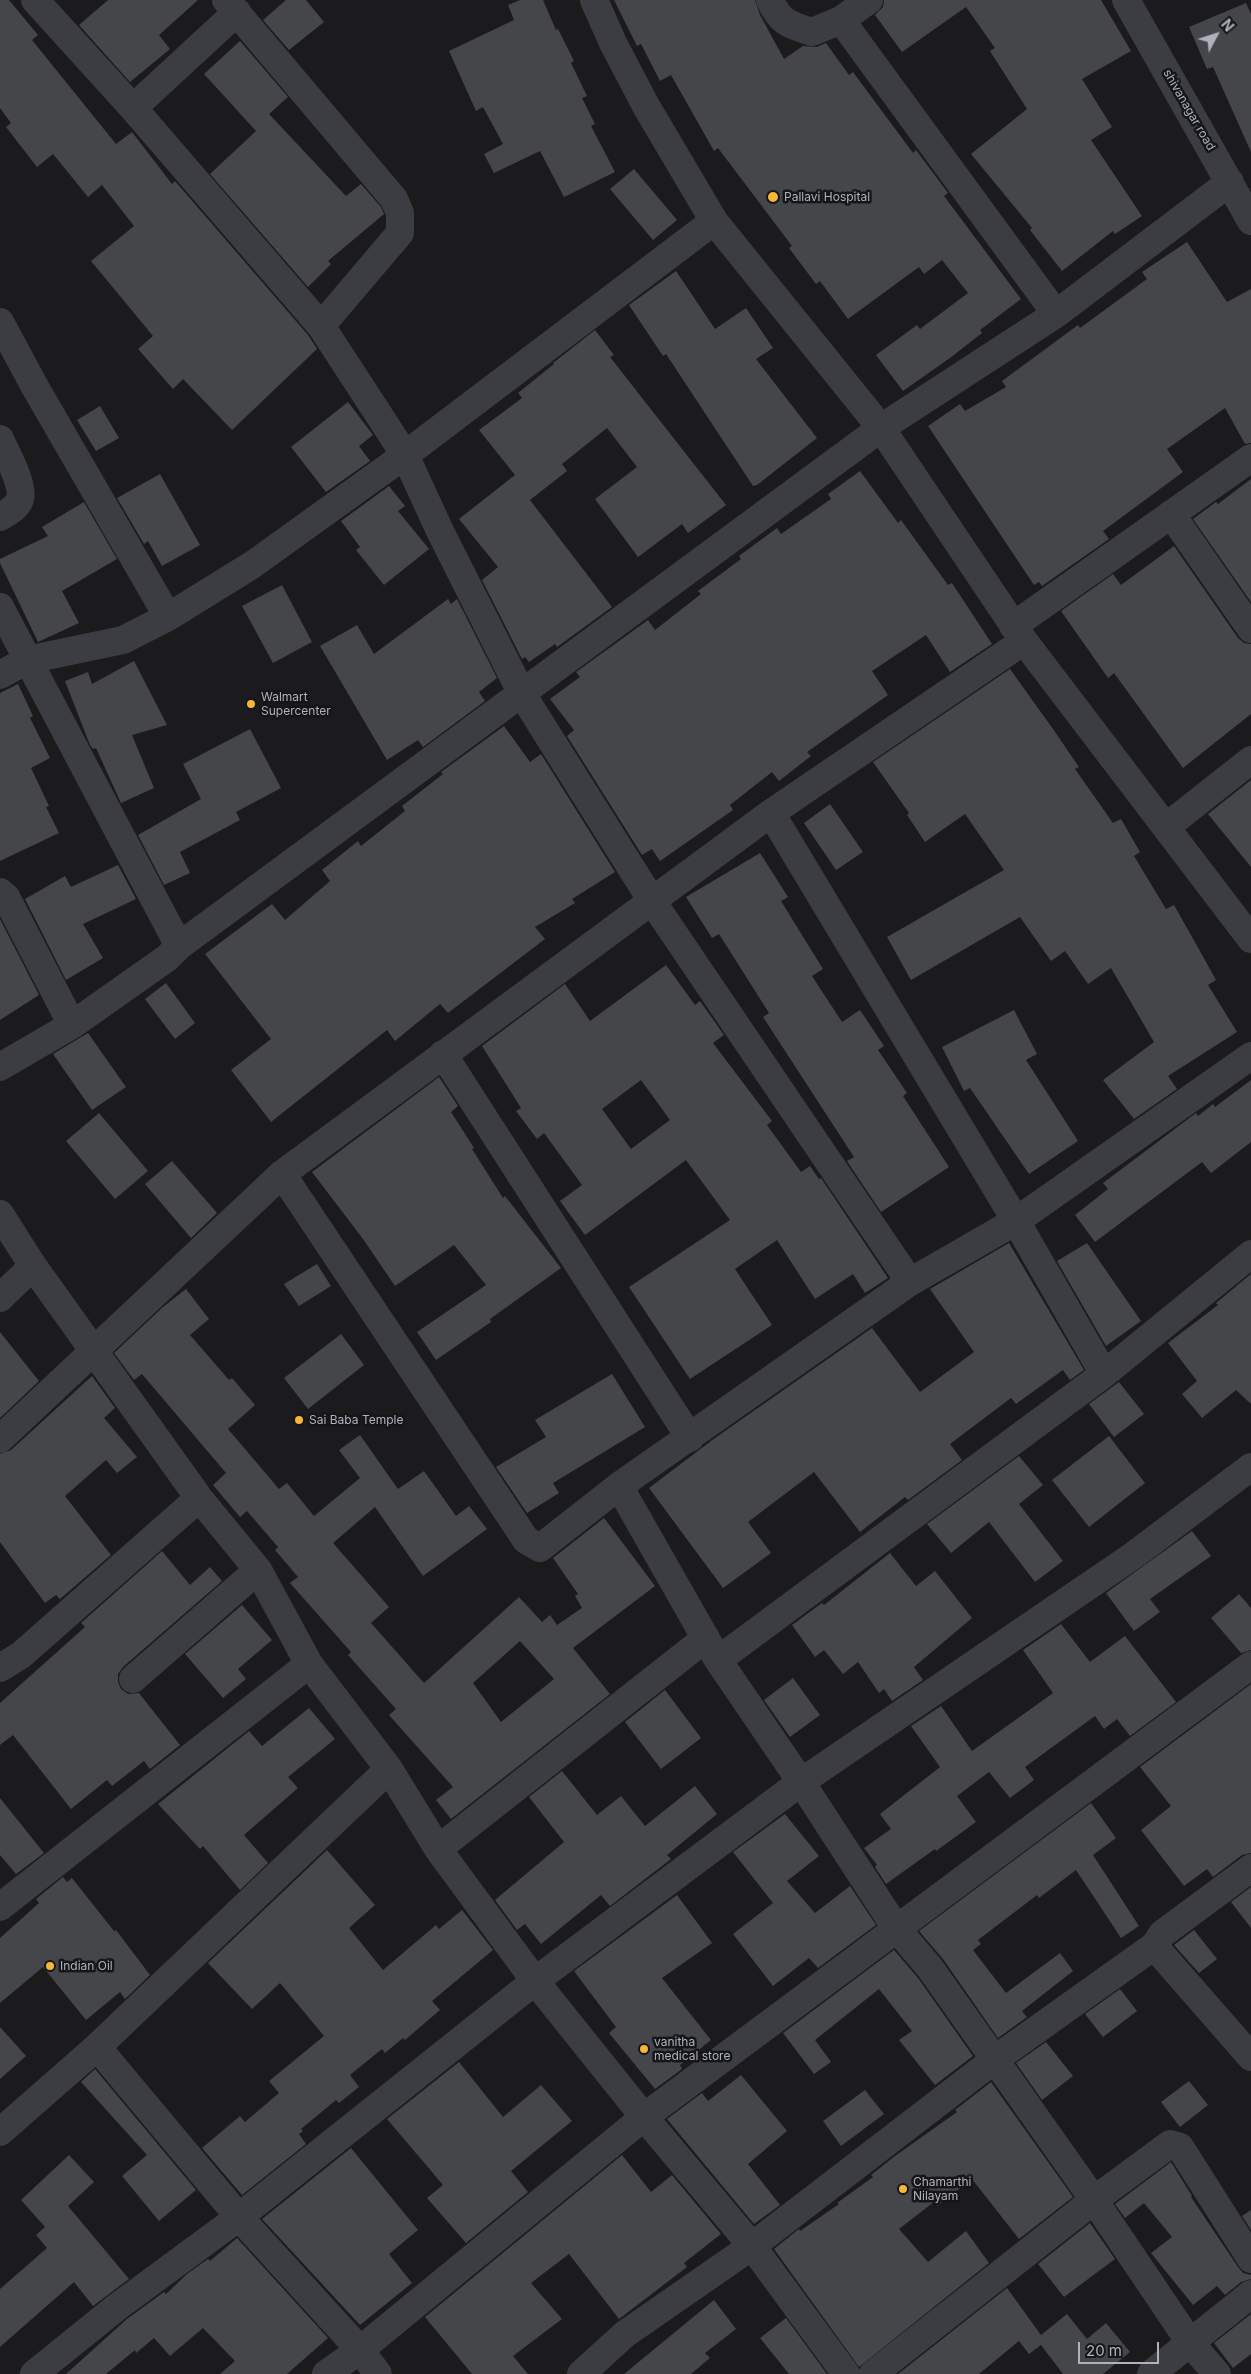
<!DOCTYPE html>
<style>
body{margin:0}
#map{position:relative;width:1251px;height:2374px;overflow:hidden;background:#1b1b1d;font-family:Inter,sans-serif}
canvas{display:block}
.north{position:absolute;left:1191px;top:10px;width:50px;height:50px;-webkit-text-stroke:4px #161618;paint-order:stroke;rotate:50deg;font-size:14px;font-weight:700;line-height:20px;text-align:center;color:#adb2bd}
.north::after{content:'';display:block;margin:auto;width:18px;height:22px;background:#adb2bd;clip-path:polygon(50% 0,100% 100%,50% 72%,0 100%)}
.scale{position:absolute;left:1078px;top:2342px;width:81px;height:22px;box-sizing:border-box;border:2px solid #adb2bd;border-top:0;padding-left:6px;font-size:15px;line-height:18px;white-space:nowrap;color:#adb2bd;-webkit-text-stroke:4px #161618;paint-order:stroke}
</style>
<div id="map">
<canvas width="1251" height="2374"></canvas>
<div class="north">N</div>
<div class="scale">20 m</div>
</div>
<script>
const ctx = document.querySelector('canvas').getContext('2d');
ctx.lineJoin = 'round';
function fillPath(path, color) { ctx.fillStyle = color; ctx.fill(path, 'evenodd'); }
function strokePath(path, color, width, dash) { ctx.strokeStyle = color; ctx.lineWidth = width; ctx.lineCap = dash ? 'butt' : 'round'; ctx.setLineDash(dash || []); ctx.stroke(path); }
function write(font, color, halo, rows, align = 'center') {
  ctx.font = font + ' Inter,sans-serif'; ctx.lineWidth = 5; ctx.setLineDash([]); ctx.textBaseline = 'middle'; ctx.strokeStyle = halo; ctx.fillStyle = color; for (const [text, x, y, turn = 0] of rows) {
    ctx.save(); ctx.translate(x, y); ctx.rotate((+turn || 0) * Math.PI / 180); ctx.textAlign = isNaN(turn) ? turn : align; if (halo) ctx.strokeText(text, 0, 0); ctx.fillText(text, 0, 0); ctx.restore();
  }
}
const building = new Path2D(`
 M 0,0 L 9,0 L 38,35 L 32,40 L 116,144 L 132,132 L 172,184 L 175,181 L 308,335 L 317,349 L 232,430 L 183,379 L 173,389 L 138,349 L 153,336 L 91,261 L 134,226 L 102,185 L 88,197 L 53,154 L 37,167 L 6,127 L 11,123 L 0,108 Z
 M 108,0 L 198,0 L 159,35 L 170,49 L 130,82 L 79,25 Z
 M 286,0 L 306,0 L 324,22 L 289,50 L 263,20 Z
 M 520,0 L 543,0 L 556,30 L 558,29 L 574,61 L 571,63 L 587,96 L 582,98 L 595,124 L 591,126 L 615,172 L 564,197 L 540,151 L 494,173 L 484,154 L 503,144 L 483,107 L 476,111 L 449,51 L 514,20 L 508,5 Z
 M 614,0 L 755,0 L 760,15 L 784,59 L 803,46 L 817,47 L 826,43 L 849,75 L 853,72 L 913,153 L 916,150 L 948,193 L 944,196 L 1021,299 L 980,330 L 982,333 L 950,358 L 903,391 L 876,355 L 917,325 L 920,329 L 968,293 L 942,260 L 924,274 L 919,267 L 848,319 L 820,281 L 816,284 L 789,248 L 792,246 L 718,148 L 714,151 L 671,75 L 660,81 L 641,44 L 637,46 Z
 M 884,0 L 1101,0 L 1131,51 L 1082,79 L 1112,127 L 1091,140 L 1142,216 L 1115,234 L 1113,231 L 1062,271 L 1030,230 L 1032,228 L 971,154 L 1027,109 L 990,51 L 995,48 L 966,7 L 902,52 L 875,15 L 883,7 Z
 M 1246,3 L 1251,14 L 1251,152 L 1213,67 L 1207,69 L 1189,27 Z
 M 240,41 L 288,97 L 269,114 L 346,196 L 361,184 L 381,207 L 384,214 L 328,261 L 331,264 L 308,287 L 210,174 L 256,131 L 204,74 Z
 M 634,169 L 677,220 L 653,240 L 610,189 Z
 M 1187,242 L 1227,302 L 1251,289 L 1251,443 L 1245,444 L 1225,408 L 1167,449 L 1183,472 L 1103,531 L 1109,539 L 1042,586 L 1039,582 L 1034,585 L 928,426 L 960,404 L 965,411 L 1006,387 L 1002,381 L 1078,325 L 1080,328 L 1147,279 L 1142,272 Z
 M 676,271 L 715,329 L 746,308 L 773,348 L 756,359 L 817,438 L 757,485 L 753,486 L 666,354 L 663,356 L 629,305 Z
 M 595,330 L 614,355 L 610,357 L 726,505 L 688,533 L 682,524 L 638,557 L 595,499 L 637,467 L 607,428 L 562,464 L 567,471 L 530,500 L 612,607 L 557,647 L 555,644 L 529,662 L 525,657 L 522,659 L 482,580 L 498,567 L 459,519 L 515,475 L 479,430 L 522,398 L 518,393 L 554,364 L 553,363 Z
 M 348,402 L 373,435 L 359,446 L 370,461 L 326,492 L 291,447 Z
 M 100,406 L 119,438 L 96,451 L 77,420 Z
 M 860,471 L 898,523 L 901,520 L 948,585 L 952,583 L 992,644 L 950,672 L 926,635 L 872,671 L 888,695 L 807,752 L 811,756 L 779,781 L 772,772 L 730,805 L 733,810 L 660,861 L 652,849 L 642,855 L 567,736 L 574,730 L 550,699 L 580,677 L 576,672 L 648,620 L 655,630 L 701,594 L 698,591 L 741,559 L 739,556 L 777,528 L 781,534 L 831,499 L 828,494 Z
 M 160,474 L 200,545 L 162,566 L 148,541 L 144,544 L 117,498 Z
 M 1251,479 L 1251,602 L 1193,519 L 1216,502 L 1218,504 Z
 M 389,486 L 405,506 L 398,511 L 429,549 L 384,585 L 356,550 L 360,547 L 341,521 Z
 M 84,502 L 117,559 L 62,591 L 79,623 L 38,642 L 0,563 L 0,559 L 48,536 L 42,527 Z
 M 1174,546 L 1238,638 L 1244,643 L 1251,644 L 1251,714 L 1183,768 L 1114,673 L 1108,678 L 1061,611 L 1113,574 L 1121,585 Z
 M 282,585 L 312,642 L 273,663 L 242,606 Z
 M 448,599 L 451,604 L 457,599 L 497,678 L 479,692 L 485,701 L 423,747 L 418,740 L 387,760 L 320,646 L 357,625 L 374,654 Z
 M 134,661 L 167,725 L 132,735 L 154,788 L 121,803 L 96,748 L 93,749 L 90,745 L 65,681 L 88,672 L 92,684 Z
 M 1010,669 L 1053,729 L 1079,767 L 1075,769 L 1113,823 L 1121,819 L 1140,852 L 1134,856 L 1166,909 L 1174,905 L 1196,944 L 1216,980 L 1208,985 L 1237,1032 L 1168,1076 L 1177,1089 L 1134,1119 L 1103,1080 L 1154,1042 L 1111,968 L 1088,984 L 1065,951 L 1051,961 L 1020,917 L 911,980 L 887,937 L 1004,870 L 965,814 L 925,842 L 907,815 L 909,813 L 873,762 Z
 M 18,684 L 33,716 L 30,718 L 50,758 L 31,768 L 49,806 L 46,807 L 59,833 L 0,861 L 0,693 Z
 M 504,726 L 530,762 L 541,754 L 615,872 L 572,899 L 575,903 L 535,927 L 545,939 L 448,1013 L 440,1004 L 395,1041 L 387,1030 L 271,1122 L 231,1070 L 271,1039 L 205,954 L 272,904 L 285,920 L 330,881 L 322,870 L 358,841 L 361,846 L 405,811 L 402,806 L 443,774 L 441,772 Z
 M 250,729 L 281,788 L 236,812 L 240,820 L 180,852 L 190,873 L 164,885 L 138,835 L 201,799 L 183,764 Z
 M 1251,780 L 1251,867 L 1208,814 Z
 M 830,804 L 863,852 L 836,870 L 804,823 Z
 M 760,853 L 788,897 L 781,901 L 823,969 L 812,976 L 842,1022 L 860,1010 L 884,1046 L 878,1050 L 907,1093 L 903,1096 L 949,1167 L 881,1212 L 847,1161 L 854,1157 L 763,1017 L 769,1013 L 719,934 L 712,938 L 686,897 Z
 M 118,865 L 136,899 L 83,924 L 103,958 L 66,980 L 25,899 L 65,876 L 71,887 Z
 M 0,919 L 39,995 L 0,1020 Z
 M 666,965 L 695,1005 L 700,1001 L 724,1035 L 713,1043 L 772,1121 L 767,1125 L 801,1172 L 810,1166 L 819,1179 L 821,1178 L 888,1278 L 865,1293 L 853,1274 L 815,1299 L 777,1240 L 735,1269 L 772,1325 L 690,1379 L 629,1287 L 730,1220 L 686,1160 L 585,1235 L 560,1201 L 582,1185 L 544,1133 L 537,1139 L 516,1111 L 521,1108 L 482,1046 L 565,984 L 590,1021 ZM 641,1080 L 670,1120 L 631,1149 L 602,1109 Z
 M 166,983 L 195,1023 L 175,1039 L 145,999 Z
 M 1014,1010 L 1037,1054 L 1026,1060 L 1078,1141 L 1029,1174 L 970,1088 L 964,1091 L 942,1047 Z
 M 88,1033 L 126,1087 L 92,1110 L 53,1054 Z
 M 439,1077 L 458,1106 L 451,1112 L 474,1148 L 472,1149 L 503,1198 L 505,1196 L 561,1268 L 490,1319 L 491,1322 L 436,1360 L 417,1332 L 486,1285 L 454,1245 L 395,1286 L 363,1239 L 312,1172 Z
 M 1251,1080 L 1251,1142 L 1211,1173 L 1202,1162 L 1095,1242 L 1075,1215 L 1108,1189 L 1103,1183 L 1196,1113 L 1198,1116 L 1213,1104 L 1215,1107 Z
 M 99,1113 L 148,1171 L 115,1199 L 66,1141 Z
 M 172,1161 L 217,1213 L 191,1238 L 145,1184 Z
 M 1009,1243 L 1084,1370 L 1070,1380 L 1063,1370 L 1016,1404 L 1011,1398 L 950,1444 L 962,1460 L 908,1500 L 905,1497 L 860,1532 L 814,1472 L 748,1522 L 771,1553 L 723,1588 L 649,1488 L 715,1438 L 872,1328 L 920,1392 L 974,1352 L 930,1289 Z
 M 1087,1243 L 1141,1321 L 1106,1346 L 1057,1261 Z
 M 317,1264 L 331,1286 L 299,1306 L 284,1284 Z
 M 1251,1274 L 1251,1404 L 1236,1390 L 1202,1418 L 1182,1394 L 1197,1381 L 1168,1343 L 1218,1305 L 1216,1303 Z
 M 186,1289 L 209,1319 L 190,1335 L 229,1380 L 232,1378 L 255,1405 L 228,1429 L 279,1489 L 287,1483 L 314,1516 L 360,1478 L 339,1450 L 360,1435 L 398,1489 L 424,1471 L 456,1516 L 469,1506 L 487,1529 L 423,1576 L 375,1507 L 333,1543 L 389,1607 L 371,1623 L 424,1683 L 519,1597 L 542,1622 L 550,1615 L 557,1625 L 582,1608 L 575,1596 L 578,1594 L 553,1558 L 604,1518 L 655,1586 L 573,1648 L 610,1694 L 451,1819 L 436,1800 L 453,1787 L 389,1715 L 396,1709 L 348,1655 L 351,1652 L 290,1583 L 298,1577 L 275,1550 L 278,1547 L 247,1511 L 240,1517 L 213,1485 L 226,1473 L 142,1374 L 134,1380 L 114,1353 L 163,1307 ZM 520,1641 L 554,1679 L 501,1722 L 473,1683 Z
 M 0,1332 L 39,1381 L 0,1418 Z
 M 341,1334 L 364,1365 L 308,1409 L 284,1378 Z
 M 612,1374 L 645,1427 L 553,1483 L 559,1493 L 527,1513 L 496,1467 L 546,1437 L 535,1420 Z
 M 92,1376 L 115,1408 L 104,1418 L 137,1457 L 117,1473 L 106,1460 L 65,1496 L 111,1555 L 60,1599 L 56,1595 L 45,1603 L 0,1542 L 0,1454 L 11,1450 Z
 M 1119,1382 L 1144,1414 L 1114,1437 L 1089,1404 Z
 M 1109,1436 L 1145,1483 L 1089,1527 L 1052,1480 Z
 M 1019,1456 L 1043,1485 L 1019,1504 L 1063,1561 L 1035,1582 L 989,1522 L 951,1553 L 927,1524 Z
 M 1192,1531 L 1211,1556 L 1150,1599 L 1160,1612 L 1134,1631 L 1106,1593 Z
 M 162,1551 L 190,1585 L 210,1567 L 222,1581 L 123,1667 L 118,1674 L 118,1682 L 121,1689 L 128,1694 L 139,1693 L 180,1745 L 150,1769 L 144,1761 L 112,1786 L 107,1780 L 71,1809 L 13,1735 L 0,1745 L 0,1703 L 85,1627 L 81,1623 Z
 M 890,1553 L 916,1586 L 935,1571 L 972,1618 L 914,1667 L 923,1680 L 892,1701 L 884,1689 L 879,1693 L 858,1662 L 843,1674 L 824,1650 L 815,1657 L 792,1625 L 822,1603 L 824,1605 Z
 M 1239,1594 L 1251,1608 L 1251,1650 L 1241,1653 L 1211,1618 Z
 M 242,1605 L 272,1640 L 238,1669 L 246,1679 L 223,1698 L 185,1654 Z
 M 1061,1624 L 1090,1662 L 1125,1636 L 1176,1702 L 1130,1736 L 1117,1719 L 1104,1729 L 1095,1716 L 1025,1767 L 1034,1780 L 1010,1798 L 989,1772 L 957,1796 L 976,1822 L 936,1851 L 935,1849 L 886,1884 L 875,1867 L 877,1865 L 864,1848 L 891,1829 L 880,1814 L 940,1767 L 911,1726 L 941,1706 L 972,1751 L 1053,1693 L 1023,1650 Z
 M 793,1678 L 820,1715 L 790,1737 L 764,1700 Z
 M 1251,1684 L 1251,1853 L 1242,1855 L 1213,1877 L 1207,1869 L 1184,1886 L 1141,1830 L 1171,1806 L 1140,1767 Z
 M 665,1690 L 701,1738 L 661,1769 L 625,1722 Z
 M 309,1708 L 335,1739 L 288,1777 L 298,1788 L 244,1835 L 268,1863 L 240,1890 L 203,1846 L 200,1849 L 158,1804 L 249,1731 L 262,1746 Z
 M 562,1771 L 597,1815 L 621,1796 L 645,1826 L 695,1786 L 717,1814 L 667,1855 L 671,1859 L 610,1906 L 601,1895 L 541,1944 L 525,1924 L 517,1930 L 495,1900 L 564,1842 L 529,1797 Z
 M 0,1798 L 44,1853 L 16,1874 L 0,1855 Z
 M 1091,1803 L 1116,1838 L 1093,1855 L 1139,1926 L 1121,1938 L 1076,1870 L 1039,1898 L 1037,1895 L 978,1940 L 981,1944 L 973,1950 L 1006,1993 L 1060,1953 L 1073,1971 L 1022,2011 L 1027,2017 L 998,2038 L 943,1959 L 919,1931 Z
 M 785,1814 L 819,1856 L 787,1881 L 815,1913 L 850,1886 L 876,1925 L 818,1968 L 809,1958 L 773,1986 L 733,1934 L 773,1903 L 733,1852 Z
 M 327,1850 L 375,1905 L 349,1928 L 383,1970 L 436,1925 L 439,1929 L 462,1910 L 493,1950 L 432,2001 L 440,2010 L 405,2040 L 403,2038 L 385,2053 L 382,2049 L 350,2075 L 359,2087 L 339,2103 L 336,2100 L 301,2129 L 303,2131 L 299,2134 L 306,2144 L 242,2195 L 202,2148 L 240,2116 L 245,2122 L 279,2093 L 269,2081 L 324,2036 L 280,1983 L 252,2009 L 208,1963 Z
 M 63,1877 L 67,1882 L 72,1878 L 114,1931 L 116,1930 L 150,1975 L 125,1999 L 120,1992 L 86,2020 L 43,1967 L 0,2003 L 0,1938 L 39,1903 L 36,1899 Z
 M 1251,1887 L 1251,1928 L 1231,1902 Z
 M 677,1895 L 712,1943 L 662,1978 L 711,2040 L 680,2065 L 682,2069 L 655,2089 L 609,2033 L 616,2027 L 574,1971 Z
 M 1194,1930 L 1217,1959 L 1199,1973 L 1174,1945 Z
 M 894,1950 L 918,1978 L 973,2056 L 935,2085 L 899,2040 L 912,2031 L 879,1989 L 815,2040 L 831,2062 L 814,2074 L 783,2033 Z
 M 1120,1989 L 1137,2011 L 1103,2037 L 1085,2014 Z
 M 0,2027 L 26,2056 L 0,2079 Z
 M 1046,2042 L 1073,2076 L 1042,2100 L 1016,2063 Z
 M 459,2062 L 503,2117 L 541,2085 L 572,2121 L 511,2171 L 528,2192 L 466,2243 L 427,2198 L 443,2185 L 387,2119 Z
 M 95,2069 L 196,2190 L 159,2221 L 122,2176 L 147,2155 L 81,2082 Z
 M 741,2075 L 787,2131 L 748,2164 L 780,2205 L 754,2224 L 667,2119 L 702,2093 L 708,2101 Z
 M 1189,2081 L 1208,2105 L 1180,2127 L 1161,2102 Z
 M 991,2082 L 1073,2197 L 1019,2239 L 972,2179 L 937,2206 L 934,2202 L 899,2229 L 928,2262 L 966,2231 L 989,2263 L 859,2367 L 774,2249 L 799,2229 L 800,2231 L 839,2204 L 837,2203 L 873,2177 L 871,2175 L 895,2156 L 957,2112 L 955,2110 Z
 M 865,2090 L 884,2114 L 841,2146 L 823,2121 Z
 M 351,2148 L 418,2230 L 389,2254 L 412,2283 L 360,2325 L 262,2219 Z
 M 69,2155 L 94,2182 L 68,2206 L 129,2279 L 93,2306 L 74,2282 L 0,2347 L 0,2289 L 47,2248 L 36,2235 L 45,2227 L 21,2200 Z
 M 622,2155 L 651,2192 L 672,2175 L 721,2234 L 684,2263 L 687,2267 L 619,2319 L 569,2254 L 531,2283 L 562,2319 L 513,2356 L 528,2374 L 472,2374 L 425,2317 Z
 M 1171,2162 L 1192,2196 L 1191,2197 L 1238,2267 L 1243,2273 L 1251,2275 L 1251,2279 L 1241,2282 L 1225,2295 L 1217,2286 L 1193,2305 L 1151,2253 L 1172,2237 L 1144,2203 L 1125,2218 L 1115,2204 Z
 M 1251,2210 L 1251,2230 L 1242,2216 Z
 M 1090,2223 L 1115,2259 L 1064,2297 L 1038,2264 Z
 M 237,2238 L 328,2338 L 287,2374 L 220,2374 L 235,2361 L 203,2328 L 170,2356 L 154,2338 L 136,2353 L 135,2350 L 106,2374 L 66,2374 L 127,2319 L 164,2292 L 166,2294 L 187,2274 L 208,2259 L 210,2261 Z
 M 1007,2288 L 1041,2335 L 1067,2314 L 1087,2339 L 1106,2323 L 1130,2352 L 1103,2374 L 1063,2374 L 1041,2345 L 1029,2354 L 1019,2341 L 979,2374 L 898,2374 Z
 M 714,2300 L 736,2329 L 705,2353 L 710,2358 L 691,2374 L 624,2374 Z
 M 1251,2314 L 1251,2354 L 1233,2368 L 1214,2343 Z
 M 786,2318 L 827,2374 L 789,2374 L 760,2338 Z`);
const minor = new Path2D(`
 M 35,0 L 133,108 L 321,326 L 405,455 L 440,531 L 522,694 L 652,901 L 910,1282
 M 226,0 L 394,199 L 400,213 L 400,233 L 321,326
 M 594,0 L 613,43 L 646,106 L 714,221 L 881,428 L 1024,641 L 1251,939
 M 770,0 C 780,23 790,25 812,32 L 841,20 L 869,0
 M 1126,0 L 1251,221
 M 841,20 L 1056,314
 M 133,108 L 237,12
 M 0,322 L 35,387 L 168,617
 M 0,439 C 6,453 24,484 20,499 C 17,508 7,513 0,517
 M 1171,514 L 1251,629
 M 0,607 L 179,946
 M 1013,626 L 1251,458
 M 0,675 L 27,660 L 123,640 L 168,617 L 252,565 L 405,455 L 714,221
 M 771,813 L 1016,1221 L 1104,1374
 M 1166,827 L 1251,760
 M 0,892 L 6,897 L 72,1025
 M 443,1054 L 690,1438
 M 0,1067 L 72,1025 L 167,958 L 179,946 L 881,428 L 1056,314 L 1230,182
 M 282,1174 L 526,1540 L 540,1548 L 619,1486 L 910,1282 L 1016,1221 L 1251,1056
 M 0,1214 L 33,1266 L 199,1498 L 258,1570 L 309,1664 L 389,1769 L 438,1849 L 535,1981 L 644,2117 L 752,2246 L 846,2374
 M 0,1298 L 33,1266
 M 0,1439 L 282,1174 L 771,813 L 1024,641
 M 619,1486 L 718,1660 L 801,1782 L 896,1928 L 930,1968 L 1094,2200 L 1191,2344 L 1217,2374
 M 718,1660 L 1104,1374 L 1251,1254
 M 0,1668 L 21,1655 L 199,1498
 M 133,1679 L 258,1570
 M 438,1849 L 706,1638
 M 0,1907 L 309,1664
 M 1154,1946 L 1251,2057
 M 97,2047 L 239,2217 L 360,2350 L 378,2374
 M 0,2132 L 97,2047 L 389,1769
 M 34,2374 L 117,2307 L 239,2217 L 535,1981 L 801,1782 L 1134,1555 L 1251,1467
 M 326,2374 L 360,2350 L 644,2117 L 1251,1665
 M 581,2374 L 625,2334 L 752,2246 L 994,2060 L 1154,1946 L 1162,1934 L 1251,1868
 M 873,2374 L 1094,2200 L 1170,2144 L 1180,2147 L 1251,2259
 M 1151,2374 L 1251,2294`);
const markers = [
 [773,197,6,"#f7b639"],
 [251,704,5,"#f7b639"],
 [299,1420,5,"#f7b639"],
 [50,1966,5,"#f7b639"],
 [644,2049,5,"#f7b639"],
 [903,2189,5,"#f7b639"]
];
const streetNames = [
 ["shivanagar road",1189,110,60]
];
const poiNames = [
 ["Pallavi Hospital",784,197],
 ["Walmart",261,697],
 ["Supercenter",261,711],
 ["Sai Baba Temple",309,1420],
 ["Indian Oil",60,1966],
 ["vanitha",654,2042],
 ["medical store",654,2056],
 ["Chamarthi",913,2182],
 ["Nilayam",913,2196]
];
fillPath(building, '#45464a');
strokePath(minor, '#3c3d42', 28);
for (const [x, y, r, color] of markers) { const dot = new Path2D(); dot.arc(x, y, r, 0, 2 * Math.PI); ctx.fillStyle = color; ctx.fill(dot); strokePath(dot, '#161618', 2); }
write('12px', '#adb2bd', '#161618', streetNames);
write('12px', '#adb2bd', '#161618', poiNames, 'left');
</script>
